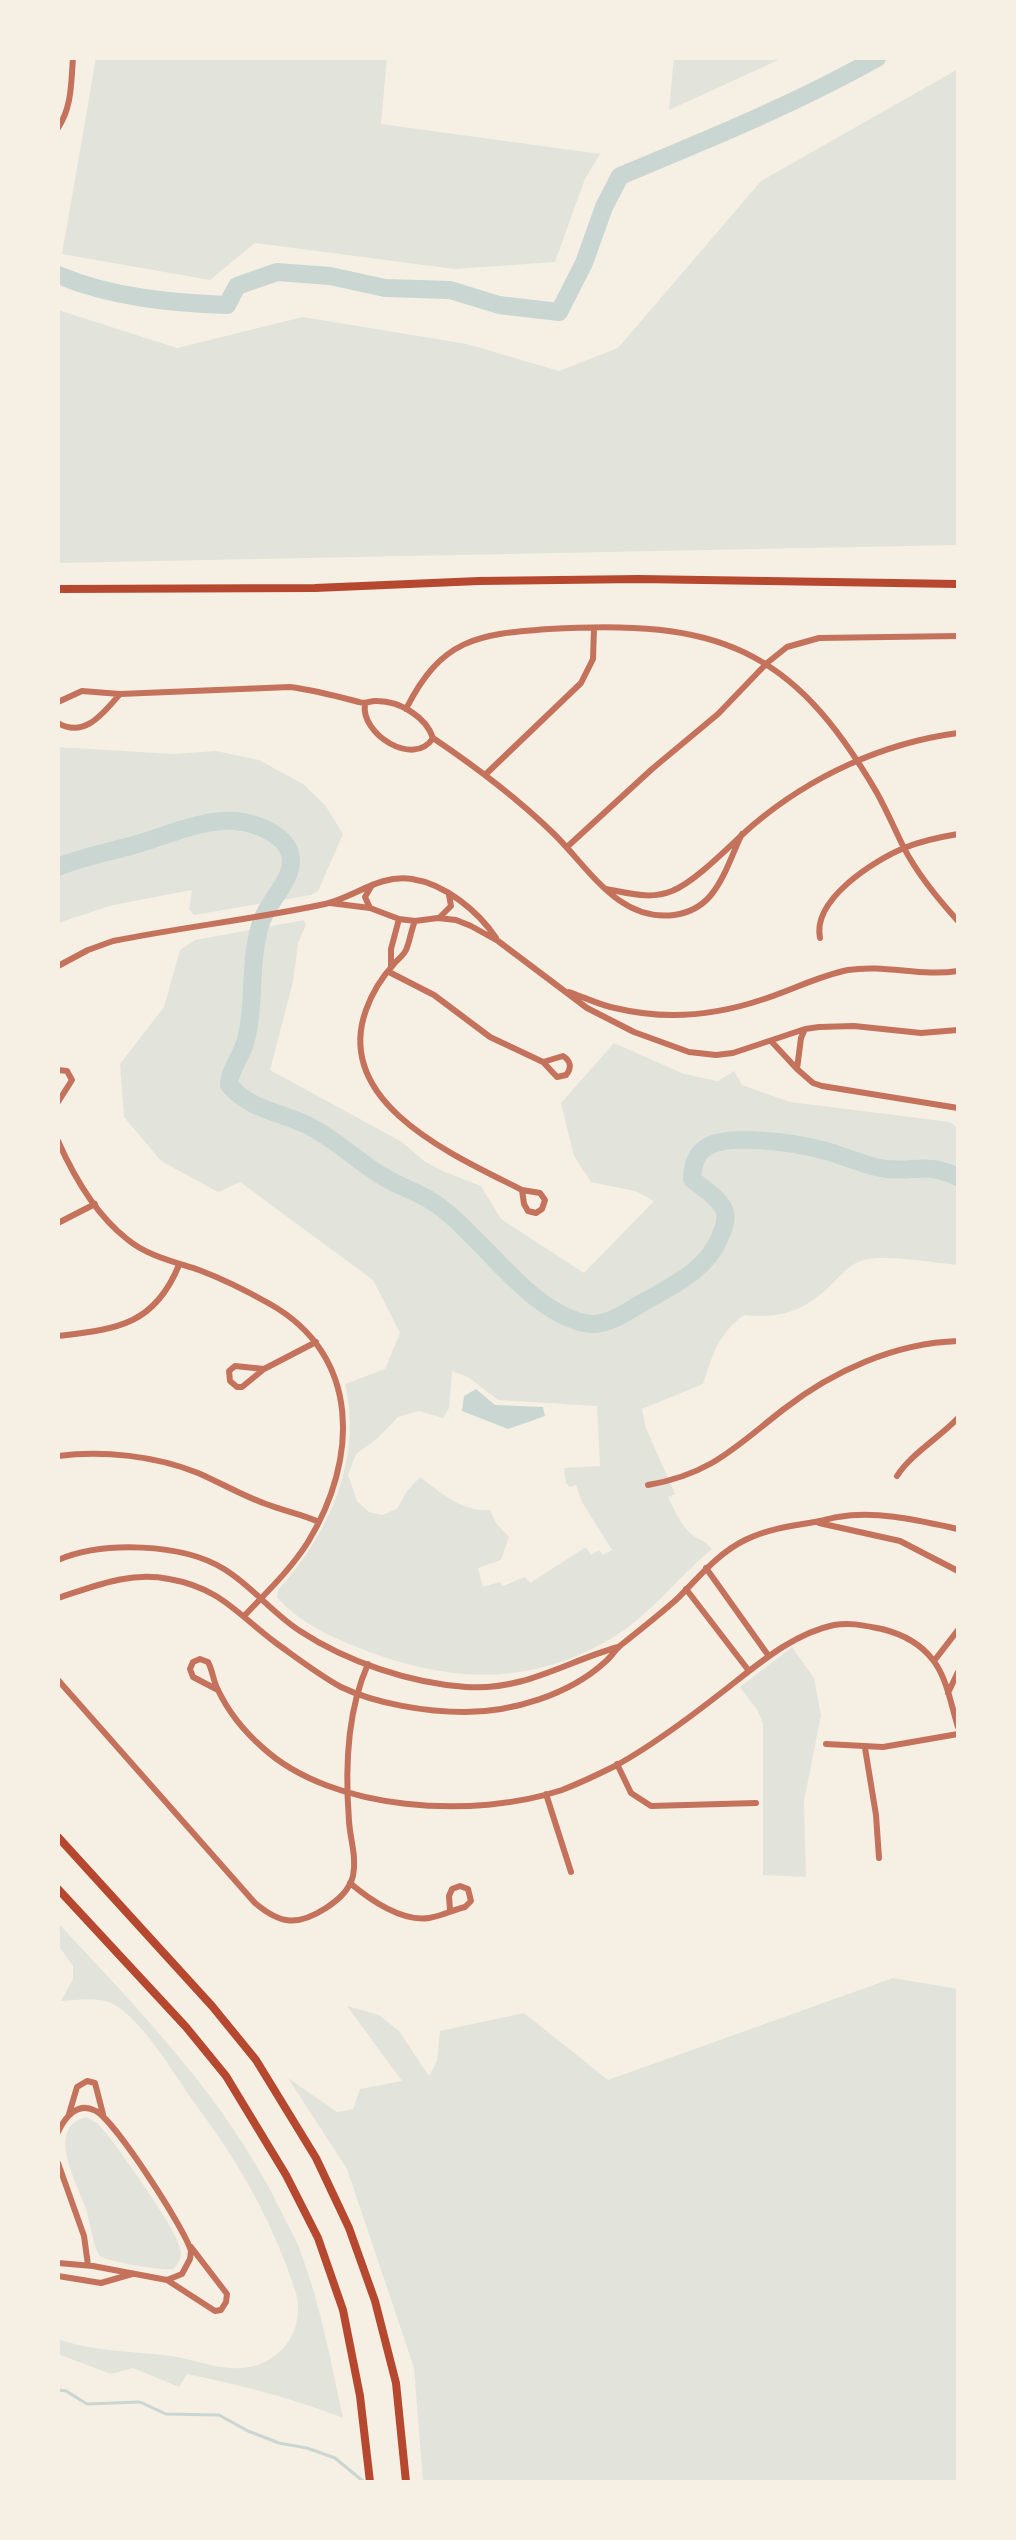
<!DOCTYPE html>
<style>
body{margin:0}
#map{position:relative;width:1016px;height:2540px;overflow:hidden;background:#f6efe4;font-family:Overpass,sans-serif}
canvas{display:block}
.frame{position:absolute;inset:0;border:60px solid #f6efe4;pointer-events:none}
</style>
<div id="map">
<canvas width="1016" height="2540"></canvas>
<div class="frame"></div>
</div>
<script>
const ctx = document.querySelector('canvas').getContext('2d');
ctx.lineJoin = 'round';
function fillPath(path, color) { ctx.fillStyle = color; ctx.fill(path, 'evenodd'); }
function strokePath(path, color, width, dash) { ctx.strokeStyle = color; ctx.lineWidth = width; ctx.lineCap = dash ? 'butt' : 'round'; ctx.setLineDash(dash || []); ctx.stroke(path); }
const green = new Path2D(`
 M 96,58 L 387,58 L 381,124 L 600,154 L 585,179 L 555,262 L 455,269 L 255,243 L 210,280 L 62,254 Z
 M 674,58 L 783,58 L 669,110 Z
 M 958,69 L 958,545 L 58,563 L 58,310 L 177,348 L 303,317 L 467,344 L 559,371 L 618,348 L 761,181 Z
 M 58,747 L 174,754 L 216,751 L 259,760 L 303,784 L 325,805 L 343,834 L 318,891 L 311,895 L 194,915 L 189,909 L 192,890 L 113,905 L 58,923 Z
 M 304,920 L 306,925 L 298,943 L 293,982 L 270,1070 L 402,1142 L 424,1161 L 445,1172 L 481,1186 L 501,1219 L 584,1273 L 654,1201 L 635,1191 L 591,1182 L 574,1156 L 561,1103 L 614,1043 L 684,1074 L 718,1081 L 734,1071 L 742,1085 L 790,1102 L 950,1122 L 958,1128 L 958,1265 C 935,1263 884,1254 864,1260 C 851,1263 843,1273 834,1282 C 806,1310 784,1319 744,1315 C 718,1334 713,1354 703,1384 L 642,1409 L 646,1428 L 675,1494 L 668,1497 C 674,1509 680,1523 690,1533 C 698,1540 705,1540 712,1549 C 676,1579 648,1618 607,1641 C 522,1689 441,1681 354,1646 C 327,1635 296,1620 277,1597 L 278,1590 C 328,1535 363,1460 345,1384 L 385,1369 L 400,1333 L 373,1280 L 240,1182 L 218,1192 L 161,1161 L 124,1117 L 120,1064 L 164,1007 L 180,950 L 195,940 ZM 452,1371 L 468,1377 L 498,1400 L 597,1406 L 600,1466 L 564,1468 L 566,1483 L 570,1487 L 576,1485 L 582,1502 L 612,1550 L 603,1555 L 599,1550 L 591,1555 L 586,1547 L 530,1583 L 525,1577 L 503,1586 L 500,1582 L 483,1587 L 478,1568 L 501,1560 L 509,1537 L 496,1523 L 490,1510 C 461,1512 442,1493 420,1477 L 407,1491 L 397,1509 L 382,1515 L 369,1512 L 357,1501 L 348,1475 L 356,1454 L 378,1438 L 398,1417 L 419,1411 L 443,1418 L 449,1408 Z
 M 792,1647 L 814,1678 L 821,1715 L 804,1801 L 806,1877 L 763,1875 L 763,1724 L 758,1711 L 740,1687 Z
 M 58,1923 C 140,2011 227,2100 280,2209 C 287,2224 296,2238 301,2253 C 321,2307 331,2362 343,2418 C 292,2398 241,2385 187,2374 L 179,2387 L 133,2368 L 111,2374 L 58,2354 L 58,2339 C 95,2352 133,2351 171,2356 C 198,2360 222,2372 249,2367 C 278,2362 299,2337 298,2307 C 298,2293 291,2280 287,2267 C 265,2209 235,2157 198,2108 C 177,2079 145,2023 115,2005 C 100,1996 78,2000 61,2001 L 73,1979 L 73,1966 L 58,1945 Z
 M 893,1978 L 958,1989 L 958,2482 L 423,2482 L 414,2368 L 347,2169 L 288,2078 L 337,2112 L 353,2109 L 360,2089 L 402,2081 L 347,2006 L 379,2015 L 399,2031 L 429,2076 L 437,2061 L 440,2031 L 524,2013 L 608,2080 Z
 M 86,2117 L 97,2123 L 107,2134 C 121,2153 181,2234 181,2252 C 181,2260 178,2264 173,2269 C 164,2271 108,2262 100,2256 C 94,2250 89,2218 86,2209 C 78,2184 44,2128 86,2117 Z`);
const water = new Path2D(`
 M 476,1389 L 495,1405 L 543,1407 L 545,1416 L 508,1429 L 462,1411 L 464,1396 Z`);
const stream = new Path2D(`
 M 58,2390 L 66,2391 L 87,2404 L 140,2402 L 166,2414 L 219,2415 L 248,2431 L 279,2443 L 307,2448 L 335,2458 L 364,2482`);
const river = new Path2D(`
 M 58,275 C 110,297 171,303 227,305 L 237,286 L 277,272 L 330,276 L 385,288 L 450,290 L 499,305 L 559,312 L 584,263 L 604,207 L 620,176 C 707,140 795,104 877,58
 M 58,867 C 82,857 109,852 134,845 C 166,836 202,819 235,821 C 256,823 290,835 291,860 C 292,880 269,901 262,920 C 248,958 256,1001 246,1040 C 242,1056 229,1070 229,1085 C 250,1110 281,1112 309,1126 C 335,1139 355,1159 379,1174 C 395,1185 416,1191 433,1202 C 480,1233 522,1304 577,1321 C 582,1323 589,1324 594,1324 C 612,1323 629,1310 644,1302 C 673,1285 707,1270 720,1237 C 723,1230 727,1221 725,1213 C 722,1199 702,1188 692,1179 C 693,1166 695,1154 707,1147 C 728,1133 797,1143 822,1150 C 844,1155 863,1166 886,1169 C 917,1172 926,1162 958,1177`);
const minor = new Path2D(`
 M 58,128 C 72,107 71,83 73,58
 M 120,694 L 290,687 C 314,690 336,696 359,702 C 367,705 370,700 377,701 C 400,701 426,717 433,738 C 414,768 360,734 365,704
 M 58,702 L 82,691 L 120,694 C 104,712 85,739 58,723
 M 406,709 C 441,639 477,634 549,629 C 716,619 792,646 877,793 C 887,811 895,830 904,848 C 918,875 938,899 958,921
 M 433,738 C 476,767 516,797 553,833 C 589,868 618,922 674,915 C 688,913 702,906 711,895 C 725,878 732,854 742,834
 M 486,774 L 581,683 L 593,659 L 594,628
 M 567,847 L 652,769 L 718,714 L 767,663 L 787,647 L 819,638 L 958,636
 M 606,889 C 629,893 650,900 672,891 C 697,881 732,843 753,825 C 811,776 883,743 958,733
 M 330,903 L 370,908 L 399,919 L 415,921 L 438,918 L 456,920 L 471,926 L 498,941 L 587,1008 L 634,1032 L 689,1052 L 716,1055 L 733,1053 L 805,1029 L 819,1027 L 854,1026 L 921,1033 L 958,1030
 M 370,908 L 365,897 L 372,885
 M 439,918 L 451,906 L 449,895
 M 415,921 C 411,930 410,941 406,950 C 403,956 398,959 394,964 C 382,977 372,993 366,1010 C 332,1104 457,1157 522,1190
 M 820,938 C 812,900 873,861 904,848 C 921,841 940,837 958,834
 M 58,966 L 88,950 L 113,941 C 183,927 255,919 325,904 C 355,897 379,874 412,879 C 445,884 478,911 496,938
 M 391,967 L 391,949 L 399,919
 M 389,972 L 434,995 L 490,1037 L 543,1062
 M 569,992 C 584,997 599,1005 615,1008 C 664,1020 713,1016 761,1000 C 790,991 818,976 848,970 C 885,964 921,977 958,971
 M 771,1041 L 797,1069 L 801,1038 L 805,1029
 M 563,1056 C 571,1061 572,1068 566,1075 L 557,1077 L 543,1062 Z
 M 797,1069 L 813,1083 L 822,1086 L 958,1108
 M 58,1070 L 67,1071 L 72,1080 L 58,1102
 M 58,1141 C 74,1177 96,1215 127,1239 C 147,1256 175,1262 199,1270 C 223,1279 247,1291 270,1304 C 362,1356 358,1460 308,1542 C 291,1569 267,1592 245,1615
 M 522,1190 L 540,1193 L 545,1200 L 542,1209 L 536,1213 L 528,1211 L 524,1204 Z
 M 58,1223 L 95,1204
 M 58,1336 C 116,1329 154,1326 179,1265
 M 264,1369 L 235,1366 L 229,1371 L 230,1381 L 237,1387 L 242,1387 L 264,1369 L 316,1342
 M 58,1456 C 103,1450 156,1456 198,1473 C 221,1483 243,1496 266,1504 C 284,1511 302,1514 319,1522
 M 897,1476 C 911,1454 939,1438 958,1418
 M 648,1485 C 712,1474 736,1446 784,1409 C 833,1371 895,1343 958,1341
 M 819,1523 L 900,1541 L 958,1571
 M 58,1560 C 103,1541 182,1543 224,1569 C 252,1586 272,1613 300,1631 C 347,1662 410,1683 466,1687 C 524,1691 565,1662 618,1647
 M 706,1568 L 768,1655
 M 686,1589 L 749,1671
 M 58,1598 C 95,1586 130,1571 169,1579 C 221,1588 238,1615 276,1643 C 297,1658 319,1675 341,1687 C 376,1704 427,1712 465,1712 C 512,1712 569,1695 605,1662 C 611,1657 615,1650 621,1645 C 640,1630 659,1615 677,1599 C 699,1577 717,1554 745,1540 C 768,1529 790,1526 815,1522 C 823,1521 830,1518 838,1517 C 877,1510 921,1521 958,1529
 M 934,1661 L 958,1630
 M 58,1680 L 255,1903 C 281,1925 298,1926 326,1908 C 338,1900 349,1891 353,1876 C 357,1857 350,1839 349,1821 C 345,1770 347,1711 368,1664
 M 218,1690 L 193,1677 L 190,1669 L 193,1662 L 200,1659 L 208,1662 C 213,1671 213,1681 218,1690 C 228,1711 245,1732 262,1747 C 332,1812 475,1819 562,1790 C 580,1783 599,1774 617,1765 C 653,1745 689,1718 721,1693 C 755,1667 791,1634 834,1625 C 851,1622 866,1626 882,1629 C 902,1634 920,1643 933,1660 C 947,1678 951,1705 958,1727
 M 948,1693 L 958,1672
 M 826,1744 L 883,1747 L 958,1734
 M 865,1748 L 876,1815 L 879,1858
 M 617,1764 L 631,1793 L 651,1806 L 756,1803
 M 546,1794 L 571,1872
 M 350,1883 C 370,1900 402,1922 429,1918 C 441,1916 453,1910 465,1907 L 471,1901 L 468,1889 L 460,1886 L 452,1889 L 449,1896 L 450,1910
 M 69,2114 L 77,2087 L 87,2081 L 95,2083 L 103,2114
 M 58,2132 C 65,2117 78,2101 96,2111 C 115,2121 185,2229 191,2251 L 190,2259 L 182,2274 L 167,2280 L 93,2266 L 58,2263
 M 58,2163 L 84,2236 L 88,2265
 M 58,2276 L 101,2283 L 132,2274
 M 167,2280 L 215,2311 L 221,2310 L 226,2302 L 227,2294 L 191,2247`);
const secondary = new Path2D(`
 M 58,589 L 315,588 L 479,581 L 639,579 L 958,584
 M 58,1837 L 212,2006 L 256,2060 L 316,2158 L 349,2228 L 375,2301 L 396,2383 L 406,2482
 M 58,1889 L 186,2027 L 226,2076 L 286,2175 L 318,2238 L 343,2310 L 360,2396 L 370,2482`);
fillPath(green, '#e2e4dc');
fillPath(water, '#c9d6d2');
strokePath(stream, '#c9d6d2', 3);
strokePath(river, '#c9d6d2', 18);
strokePath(minor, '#c5725c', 6);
strokePath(secondary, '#b5482f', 8);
</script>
